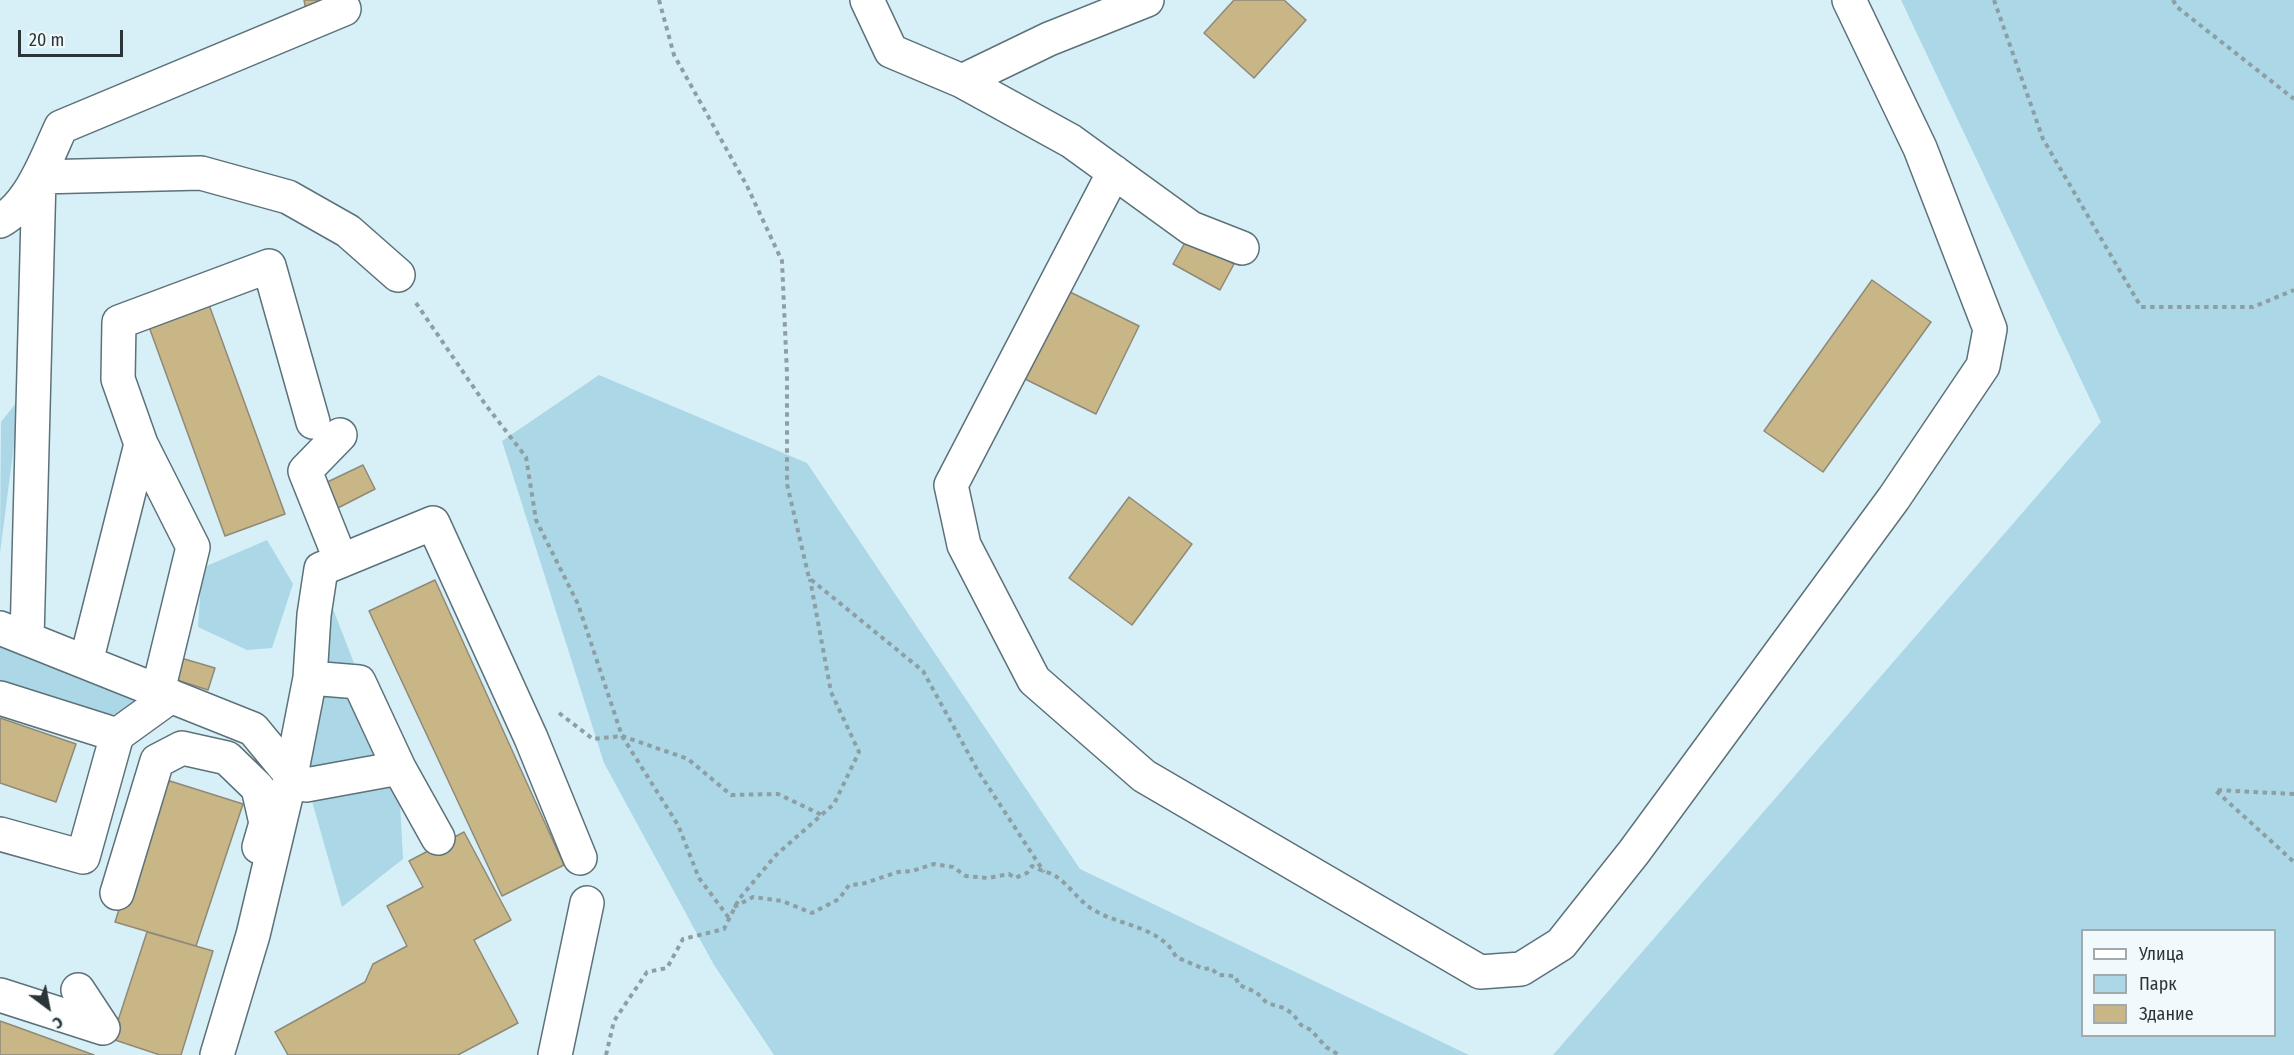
<!DOCTYPE html>
<meta charset="utf-8">
<style>
body{margin:0}
#map{position:relative;width:2294px;height:1055px;overflow:hidden;background:#d7f0f8;font-family:"Fira Sans Condensed",sans-serif}
canvas{display:block}
.legend{position:absolute;left:2081px;top:929px;width:195px;height:108px;box-sizing:border-box;background:#f0fafd;border:2px solid #a1abae;margin:0;padding:8px 10px;list-style:none;font-size:18px;color:#2b3437}
.legend li{display:flex;align-items:center;gap:12px;height:30px}
.legend b{width:30px;border:2px solid #a1abae}
.north{position:absolute;left:18px;top:977px;width:60px;height:60px;-webkit-text-stroke:4px #f0fafd;paint-order:stroke;rotate:148deg;font-size:16px;font-weight:700;line-height:24px;text-align:center;color:#2b3437}
.north::after{content:'';display:block;margin:auto;width:21px;height:27px;background:#2b3437;clip-path:polygon(50% 0,100% 100%,50% 72%,0 100%)}
.scale{position:absolute;left:18px;top:30px;width:105px;height:27px;box-sizing:border-box;border:3px solid #2b3437;border-top:0;padding-left:8px;font-size:18px;line-height:21px;white-space:nowrap;color:#2b3437;-webkit-text-stroke:4px #f0fafd;paint-order:stroke}
</style>
<div id="map">
<canvas width="2294" height="1055"></canvas>
<ul class="legend">
<li><b style="height:8px;background:#fff"></b>Улица</li>
<li><b style="height:16px;background:#abd7e6"></b>Парк</li>
<li><b style="height:16px;background:#c8b687"></b>Здание</li>
</ul>
<div class="north">С</div>
<div class="scale">20 m</div>
</div>
<script>
const ctx = document.querySelector('canvas').getContext('2d');
ctx.lineJoin = 'round';
function fillPath(path, color) { ctx.fillStyle = color; ctx.fill(path, 'evenodd'); }
function strokePath(path, color, width, dash) { ctx.strokeStyle = color; ctx.lineWidth = width; ctx.lineCap = dash ? 'butt' : 'round'; ctx.setLineDash(dash || []); ctx.stroke(path); }
const green = new Path2D(`
 M 1901,0 L 2294,0 L 2294,1055 L 1553,1055 L 2101,422 ZM 2082,930 L 2274,930 L 2274,1036 L 2082,1036 Z
 M 599,375 L 807,463 L 1080,869 L 1469,1055 L 774,1055 L 714,965 L 604,763 L 502,441 Z
 M 20,398 L 0,553 L 1,422 Z
 M 267,540 L 293,584 L 272,648 L 247,650 L 198,627 L 202,568 Z
 M 333,609 L 354,663 L 316,666 L 323,610 Z
 M 0,636 L 147,695 L 119,715 L 100,713 L 0,682 Z
 M 351,692 L 385,760 L 308,770 L 323,693 Z
 M 399,783 L 403,859 L 342,907 L 310,794 Z`);
const building = new Path2D(`
 M 304,0 L 343,0 L 306,11 Z
 M 1234,0 L 1284,0 L 1306,20 L 1254,78 L 1204,33 Z
 M 1187,239 L 1234,264 L 1220,290 L 1173,264 Z
 M 1872,280 L 1931,322 L 1823,472 L 1764,431 Z
 M 204,291 L 285,514 L 225,536 L 144,313 Z
 M 1068,291 L 1139,326 L 1096,414 L 1025,379 Z
 M 363,465 L 375,489 L 332,511 L 319,486 Z
 M 1129,497 L 1192,544 L 1132,625 L 1069,578 Z
 M 435,580 L 564,865 L 502,896 L 369,611 Z
 M 181,658 L 215,668 L 208,690 L 174,679 Z
 M 0,718 L 76,744 L 56,802 L 0,783 Z
 M 170,781 L 243,804 L 196,946 L 115,922 L 153,804 Z
 M 464,832 L 511,920 L 474,940 L 518,1023 L 458,1055 L 288,1055 L 275,1032 L 365,982 L 373,964 L 407,946 L 387,906 L 423,887 L 409,861 Z
 M 147,932 L 213,951 L 181,1055 L 160,1055 L 112,1039 Z
 M 0,1021 L 17,1027 L 94,1055 L 0,1055 Z`);
const path = new Path2D(`
 M 659,0 L 674,55 L 747,186 L 782,261 L 787,374 L 787,484 L 809,578 L 923,671 L 978,771 L 1044,872
 M 1994,0 L 2043,139 L 2141,307 L 2253,307 L 2294,290
 M 2173,0 L 2177,7 L 2294,99
 M 416,303 L 485,404 L 526,457 L 536,520 L 578,604 L 622,736 L 688,759 L 731,795 L 778,794 L 822,815
 M 559,713 L 593,739 L 622,736 L 678,825 L 699,878 L 729,918
 M 2294,794 L 2215,790 L 2294,862
 M 734,907 L 753,897 L 782,901 L 812,913 L 839,899 L 849,885 L 862,884 L 898,872 L 912,871 L 934,864 L 953,867 L 966,876 L 988,878 L 1009,874 L 1015,878 L 1027,873 L 1032,866 C 1039,870 1047,872 1054,875 C 1067,883 1077,898 1089,907 C 1115,926 1161,925 1176,957 L 1204,969 L 1211,968 L 1218,975 L 1235,976 L 1239,985 L 1256,992 L 1267,1003 L 1284,1008 L 1293,1014 L 1301,1025 L 1311,1030 L 1326,1047 L 1339,1055
 M 606,1055 L 614,1021 L 647,972 L 667,968 L 683,939 L 724,929 L 739,899 L 776,855 L 834,804 L 859,752 L 831,692 L 810,579`);
const minor = new Path2D(`
 M 867,0 L 891,51 L 962,81 L 1049,39 L 1147,0
 M 962,81 L 1071,141 L 1191,228 L 1242,248
 M 1114,172 L 951,485 L 964,545 L 1034,680 L 1144,776 L 1480,972 L 1521,969 L 1561,944 L 1634,852 L 1894,498 L 1983,366 L 1990,329 L 1920,148 L 1849,0
 M 0,221 C 31,204 47,157 61,127 L 344,9
 M 340,435 L 305,471 L 341,561
 M 141,444 L 193,547 L 158,691
 M 0,628 L 253,729 L 291,775 L 253,935 L 217,1055
 M 27,639 L 39,177 L 201,173 L 288,197 L 348,231 L 398,275
 M 86,662 L 141,444 L 118,379 L 119,322 L 269,266 L 313,422
 M 310,678 L 359,682 L 399,768 L 306,785 L 291,775 L 310,678 L 314,615 L 321,569 L 433,523 L 531,738 L 580,858
 M 0,698 L 117,735 L 171,696
 M 399,768 L 438,838
 M 0,834 L 83,857 L 117,735
 M 117,893 L 157,761 L 182,748 L 227,758 L 258,788 L 266,823 L 259,847
 M 0,995 L 103,1028 L 78,990
 M 555,1055 L 587,903`);
fillPath(green, '#abd7e6');
fillPath(building, '#c8b687');
strokePath(building, '#908977', 1.5);
strokePath(minor, '#5c7179', 36);
strokePath(path, '#8d9fa4', 4, [4.5, 4.5]);
strokePath(minor, '#fff', 33);
</script>
